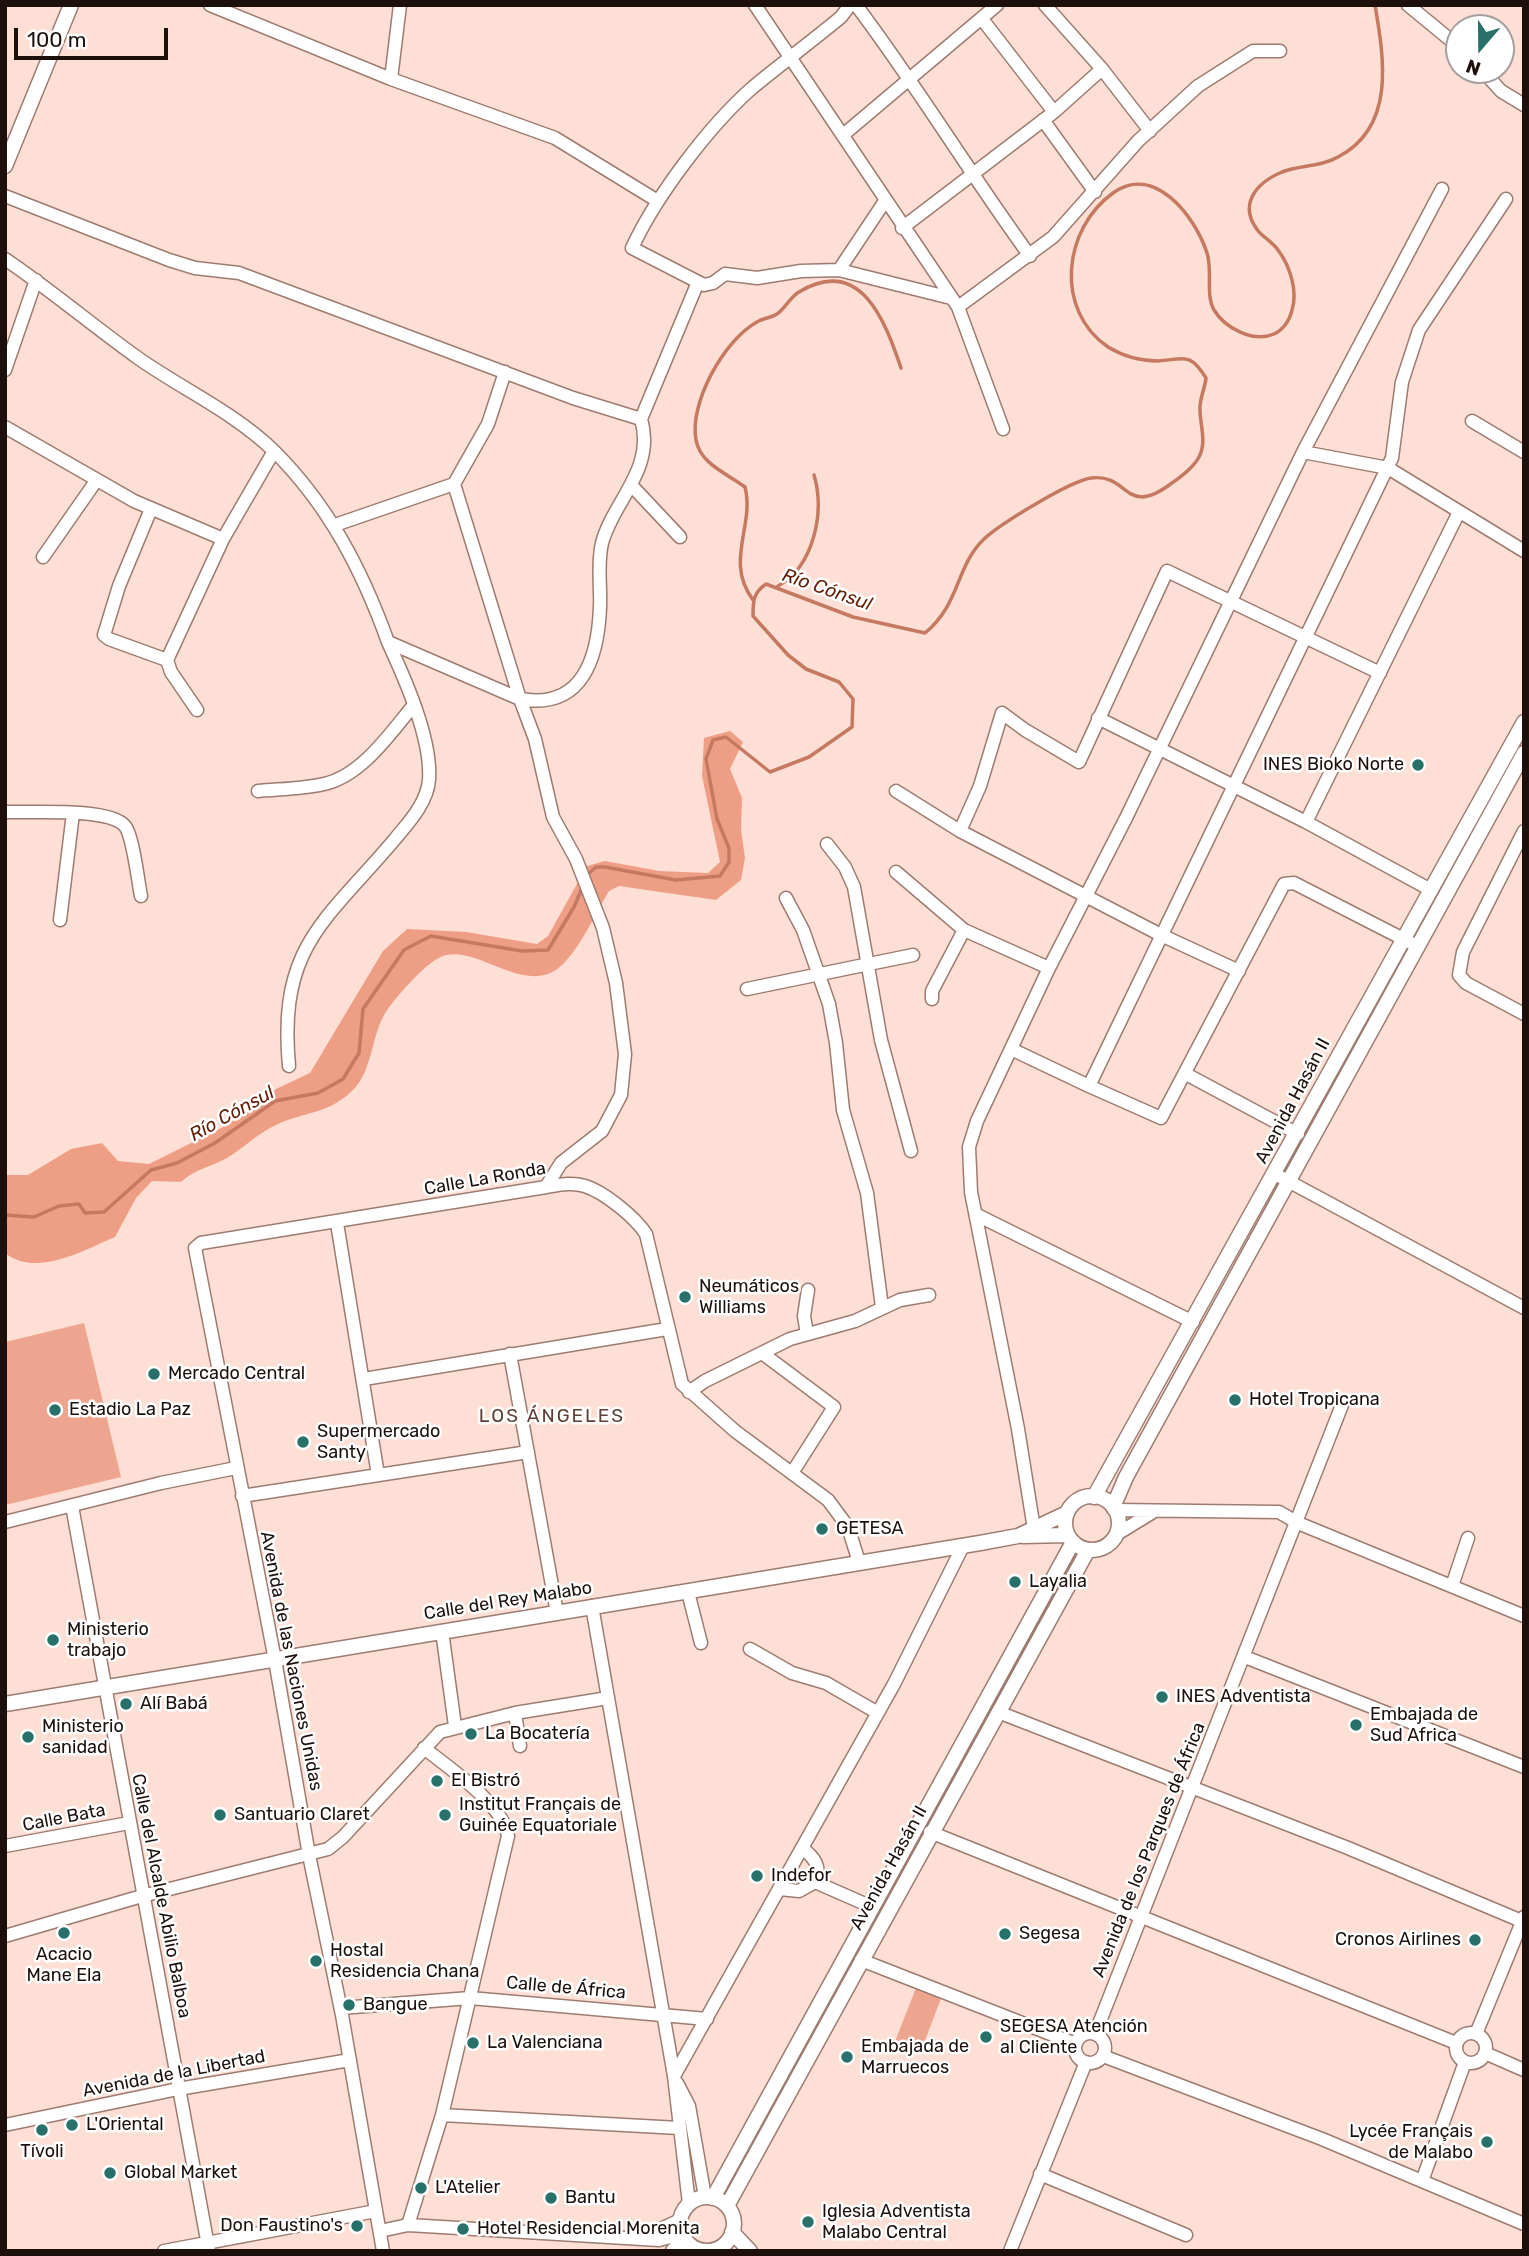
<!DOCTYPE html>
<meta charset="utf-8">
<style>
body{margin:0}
#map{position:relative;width:1529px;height:2256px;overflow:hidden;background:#fedfd5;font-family:Rubik,sans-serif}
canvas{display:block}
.frame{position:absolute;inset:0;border:7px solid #1d100c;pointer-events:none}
.north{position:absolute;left:1445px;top:14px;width:70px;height:70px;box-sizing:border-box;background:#fff;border:2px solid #a59f9e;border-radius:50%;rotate:200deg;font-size:19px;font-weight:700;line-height:28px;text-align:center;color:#1d100c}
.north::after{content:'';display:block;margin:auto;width:24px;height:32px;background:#28716b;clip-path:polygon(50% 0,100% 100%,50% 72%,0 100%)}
.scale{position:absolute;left:14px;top:28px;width:154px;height:32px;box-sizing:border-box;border:4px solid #1d100c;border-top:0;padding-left:9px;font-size:21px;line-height:24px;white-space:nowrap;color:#1d100c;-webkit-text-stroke:5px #fff;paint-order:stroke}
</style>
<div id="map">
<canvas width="1529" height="2256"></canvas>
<div class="frame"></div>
<div class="north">N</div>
<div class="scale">100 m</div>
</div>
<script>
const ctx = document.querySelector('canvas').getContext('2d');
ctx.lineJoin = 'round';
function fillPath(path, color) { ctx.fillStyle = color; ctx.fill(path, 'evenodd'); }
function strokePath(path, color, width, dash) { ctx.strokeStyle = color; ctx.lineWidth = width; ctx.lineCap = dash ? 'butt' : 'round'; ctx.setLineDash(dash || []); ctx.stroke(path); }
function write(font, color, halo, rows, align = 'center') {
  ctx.font = font + ' Rubik,sans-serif'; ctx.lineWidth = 5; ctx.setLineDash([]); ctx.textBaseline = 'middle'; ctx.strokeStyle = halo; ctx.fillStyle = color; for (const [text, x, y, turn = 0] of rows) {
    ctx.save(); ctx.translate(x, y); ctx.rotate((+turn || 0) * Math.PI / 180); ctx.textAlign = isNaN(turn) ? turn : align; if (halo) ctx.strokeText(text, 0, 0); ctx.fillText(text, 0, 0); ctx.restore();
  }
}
const green = new Path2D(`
 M 84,1323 L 121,1477 L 5,1505 L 5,1342 Z
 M 916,1988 L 941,1998 L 920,2054 L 894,2044 Z`);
const forest = new Path2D(`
 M 730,731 L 743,742 L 730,769 L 742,798 L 741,830 L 745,858 L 741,880 L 716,900 L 619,886 L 609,891 C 595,914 582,945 563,964 C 525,1002 473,937 437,959 C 422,967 390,1003 383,1017 C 371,1040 372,1072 352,1091 C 327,1115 305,1111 276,1125 C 258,1133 244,1148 227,1158 C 211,1167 195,1169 181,1182 L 152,1181 L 136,1198 L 115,1237 C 84,1250 36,1278 5,1253 L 5,1175 L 28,1175 L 71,1149 L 102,1143 L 118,1161 L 149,1164 L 227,1125 L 276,1089 L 310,1073 L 383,951 L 407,929 L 466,932 L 537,944 L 548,936 L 587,866 L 605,861 L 659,871 L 708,873 L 720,862 L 702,776 L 704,738 Z`);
const stream = new Path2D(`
 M 778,586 C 814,566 825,512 814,475
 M 753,600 C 724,561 755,526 745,487 C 728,474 700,464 696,440 C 689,403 724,340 757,322 C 763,318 771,318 777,314 C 785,309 790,297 799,292 C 860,255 885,320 901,368
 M 587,875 L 596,867 L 605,867 L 676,880 L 720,876 L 729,862 L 729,848 L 717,819 L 706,759 L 713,740 L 726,737 L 770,772 L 809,757 L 852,727 L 853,699 L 839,682 L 806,669 L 788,655 L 753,616 C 753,601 753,593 766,584 L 853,617 L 925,633 C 961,603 955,567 984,539 C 1000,524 1070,481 1091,478 C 1130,473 1124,519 1172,483 C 1182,476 1193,468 1199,457 C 1207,442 1200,425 1200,410 C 1199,400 1205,388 1206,378 C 1190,352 1185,359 1158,361 C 1141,361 1123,356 1108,347 C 1054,310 1063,229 1113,193 C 1154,163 1195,216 1207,253 C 1213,271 1205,294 1214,310 C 1225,328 1253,343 1274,334 C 1283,330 1290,320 1292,310 C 1298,291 1290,266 1278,250 C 1273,243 1265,238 1259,232 C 1237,205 1256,183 1282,172 C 1300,165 1321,167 1338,157 C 1396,127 1384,58 1375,5
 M 5,1215 L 34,1217 L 59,1206 L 79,1204 L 85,1213 L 104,1212 L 151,1170 L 177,1163 L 215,1143 L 275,1101 L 318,1093 L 343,1079 L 359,1053 L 363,1009 L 404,950 L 419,942 L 431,936 L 522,951 L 548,950 L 574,907 L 583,886`);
const minor = new Path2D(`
 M 210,5 L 391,79 L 555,138 L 656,200
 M 755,5 L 958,307 L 1003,429
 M 850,5 L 841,17 C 812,41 781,64 752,88 C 709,126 656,196 632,248 L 704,285 L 713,283 L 725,274 L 757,278 L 801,271 L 839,270 L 951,298
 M 856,5 C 918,87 970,174 1030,256
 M 1045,5 L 1102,69 L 1150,131
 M 1408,5 L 1459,47
 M 982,19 L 1054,112
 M 1482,70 L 1501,91 L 1524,105
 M 391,79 L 400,5
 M 1043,120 L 1095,192
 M 843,135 L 997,5
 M 5,196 L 169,260 L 195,268 L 239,273 L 573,398 L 641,419
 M 902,228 L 1054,112 L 1102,69
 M 5,259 C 51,290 93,326 138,358 C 182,389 235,413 274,451 C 329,506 362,570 388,642 L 520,699 C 582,710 598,659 600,607 C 601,587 597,564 602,543 C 613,501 656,469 641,419 L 698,282
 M 839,270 L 885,201
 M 958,307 L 1053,237 L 1138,141 L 1198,86 L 1253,51 L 1280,51
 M 5,370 L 36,280
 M 1472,421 L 1524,452
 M 5,427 L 134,501 L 223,539
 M 1303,452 L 1442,189
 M 454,484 L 520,699 L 535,739 L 553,817 L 576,859 L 603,928 L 616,983 L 625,1054 L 621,1095 L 602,1131 L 561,1163 L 546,1187
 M 633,487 L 680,537
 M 151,509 L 119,586 L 104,635 L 109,639 L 167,660
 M 335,525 L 454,484 L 488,424 L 505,372
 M 43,557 L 96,481
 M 197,710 L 171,672 L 167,660 L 223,539 L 274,451
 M 1098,718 L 1306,822 L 1431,890
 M 258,791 C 279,789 303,789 324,784 C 361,776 390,734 413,706
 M 896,791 L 960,831 L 1161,935 L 1239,971
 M 5,812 C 30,813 109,807 125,826 C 133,836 138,881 141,896
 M 1306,822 L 1459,512
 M 960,831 L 980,786 L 1002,713 L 1025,730 L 1079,762 L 1167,571 L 1380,673
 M 1524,831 L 1463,952 L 1459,975 L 1466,983 L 1524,1014
 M 827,844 L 845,867 L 854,887 L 881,1040 L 911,1151
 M 896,872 L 964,930 L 1049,968
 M 786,898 L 803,930 L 829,1004 L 836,1043 L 843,1110 L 867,1193 L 882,1307
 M 60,920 L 73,813
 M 747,989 L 913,955
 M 932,999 L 932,991 L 964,930
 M 1011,1049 L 1089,1086 L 1392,458 L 1402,382 L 1419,330 L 1506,199
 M 289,1066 C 278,946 325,922 395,839 C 409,822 427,803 429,780 C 432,739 405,679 388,642
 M 1186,1074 L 1298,1134
 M 1089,1086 L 1161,1118 L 1284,884 L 1294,883 L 1417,946
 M 1275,1174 L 1524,1308
 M 977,1215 L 1193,1322
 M 337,1223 L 378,1475
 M 807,1334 L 804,1316 L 808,1290
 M 762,1353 L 834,1407 L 792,1473
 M 510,1354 L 557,1613
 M 364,1379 L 667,1329
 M 689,1392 L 705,1381 L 790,1339 L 855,1321 L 900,1300 L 929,1295
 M 242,1496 L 528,1452
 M 72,1506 L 209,2251
 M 1114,1510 L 1279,1512 L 1298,1523 L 1524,1616
 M 5,1522 L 161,1483 L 236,1468
 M 1034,1529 L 1018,1429 L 971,1192 L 969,1147 L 977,1121 L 1049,968 L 1126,818 L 1303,452 L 1388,468 L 1524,551
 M 1117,1534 L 1153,1512
 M 1452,1586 L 1468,1538
 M 688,1592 L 701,1643
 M 592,1606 L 674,2076 L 689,2204
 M 442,1631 L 455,1726
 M 750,1649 L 792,1673 L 826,1683 L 878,1713
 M 1245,1657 L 1524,1767
 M 998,1712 L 1348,1848 L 1524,1922
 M 515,1713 L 520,1746
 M 930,1832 L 1456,2043
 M 5,1846 L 129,1823
 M 815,1882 L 872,1907
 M 780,1889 L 799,1891 L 815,1882 C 822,1867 814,1857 802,1848
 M 5,1936 L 142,1896 L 328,1849 L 343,1837 L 440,1732 L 515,1713 L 608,1698
 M 861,1960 L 1076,2044
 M 341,2008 L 470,1998 L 707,2019
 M1456 2048a15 15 0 1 1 30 0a15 15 0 1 1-30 0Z
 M1075 2048a15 15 0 1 1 30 0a15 15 0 1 1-30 0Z
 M 1095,2034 L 1342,1405
 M 1476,2034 L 1524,1917
 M 1485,2053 L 1524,2070
 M 1103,2056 L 1322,2139 L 1524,2224
 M 674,2076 L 894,1684 L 963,1546
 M 677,2083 L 689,2106 L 705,2197
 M 442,2115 L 679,2128
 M 5,2125 L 178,2089 L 350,2060
 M 1040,2174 L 1186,2235
 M 1422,2181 L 1465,2062
 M 408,2225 L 442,2115 L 508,1836 C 503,1804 449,1768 424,1748
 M 380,2231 L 408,2225 L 659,2240 L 682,2234
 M 644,2237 L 680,2220
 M 164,2251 L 376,2211
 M 383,2251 L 342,2015 L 309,1855 L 275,1660 L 195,1248 L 201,1243 L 546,1187 C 559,1185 571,1182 585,1186 C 604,1192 635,1217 646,1234 L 682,1384 L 735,1431 L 828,1500 L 848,1527 L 859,1562
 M 1010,2251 L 1086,2062`);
const major = new Path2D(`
 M 5,166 L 71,5
 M1065 1523a27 27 0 1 1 54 0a27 27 0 1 1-54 0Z
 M 1094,1497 L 1524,722
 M 1113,1507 L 1126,1477 L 1524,753
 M 1023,1536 L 1068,1535
 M 5,1704 L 980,1543 L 1018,1536 L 1067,1513
 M680 2224a27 27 0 1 1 54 0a27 27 0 1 1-54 0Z
 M 713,2198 L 1073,1542
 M 727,2206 L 1088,1550
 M 732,2232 L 750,2251
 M 673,2251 L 684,2239`);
const markers = [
 [1418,765,7,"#28716b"],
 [685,1297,7,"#28716b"],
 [154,1374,7,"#28716b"],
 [1235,1400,7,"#28716b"],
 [55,1410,7,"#28716b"],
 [303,1442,7,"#28716b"],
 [822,1529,7,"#28716b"],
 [1015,1582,7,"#28716b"],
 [53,1640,7,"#28716b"],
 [1162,1697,7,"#28716b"],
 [126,1704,7,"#28716b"],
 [1356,1725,7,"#28716b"],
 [471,1734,7,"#28716b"],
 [28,1737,7,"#28716b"],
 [437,1781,7,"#28716b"],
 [220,1815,7,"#28716b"],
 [445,1815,7,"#28716b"],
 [757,1876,7,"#28716b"],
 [64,1933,7,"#28716b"],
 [1005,1934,7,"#28716b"],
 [1475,1940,7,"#28716b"],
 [316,1961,7,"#28716b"],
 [349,2005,7,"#28716b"],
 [986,2037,7,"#28716b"],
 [473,2043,7,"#28716b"],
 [847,2057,7,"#28716b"],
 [72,2125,7,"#28716b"],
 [42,2130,7,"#28716b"],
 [1487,2142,7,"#28716b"],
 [110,2173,7,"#28716b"],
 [421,2188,7,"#28716b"],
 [551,2198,7,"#28716b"],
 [808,2222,7,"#28716b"],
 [357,2226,7,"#28716b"],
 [463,2229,7,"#28716b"]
];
const poiNames = [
 ["INES Bioko Norte",1404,765,"right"],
 ["Neumáticos",699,1287],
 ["Williams",699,1308],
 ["Mercado Central",168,1374],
 ["Hotel Tropicana",1249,1400],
 ["Estadio La Paz",69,1410],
 ["Supermercado",317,1432],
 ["Santy",317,1453],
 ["GETESA",836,1529],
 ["Layalia",1029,1582],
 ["Ministerio",67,1630],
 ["trabajo",67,1651],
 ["INES Adventista",1176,1697],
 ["Alí Babá",140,1704],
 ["Embajada de",1370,1715],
 ["Sud Africa",1370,1736],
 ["Ministerio",42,1727],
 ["sanidad",42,1748],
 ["La Bocatería",485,1734],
 ["El Bistró",451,1781],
 ["Institut Français de",459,1805],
 ["Guinée Equatoriale",459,1826],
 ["Santuario Claret",234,1815],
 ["Indefor",771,1876],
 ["Segesa",1019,1934],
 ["Cronos Airlines",1461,1940,"right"],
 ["Hostal",330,1951],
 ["Residencia Chana",330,1972],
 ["Acacio",64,1955,"center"],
 ["Mane Ela",64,1976,"center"],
 ["Bangue",363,2005],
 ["SEGESA Atención",1000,2027],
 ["al Cliente",1000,2048],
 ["La Valenciana",487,2043],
 ["Embajada de",861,2047],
 ["Marruecos",861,2068],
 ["L'Oriental",86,2125],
 ["Lycée Français",1473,2132,"right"],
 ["de Malabo",1473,2153,"right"],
 ["Tívoli",42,2152,"center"],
 ["Global Market",124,2173],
 ["L'Atelier",435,2188],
 ["Bantu",565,2198],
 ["Iglesia Adventista",822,2212],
 ["Malabo Central",822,2233],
 ["Don Faustino's",343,2226,"right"],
 ["Hotel Residencial Morenita",477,2229]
];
const streetNames = [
 ["Avenida Hasán II",1293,1101,-62],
 ["Calle La Ronda",485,1179,-10],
 ["Calle del Rey Malabo",508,1601,-9],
 ["Avenida de las Naciones Unidas",291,1661,79],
 ["Calle Bata",64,1818,-11],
 ["Avenida de los Parques de África",1149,1850,-68],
 ["Avenida Hasán II",889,1868,-61],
 ["Calle del Alcalde Abilio Balboa",161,1896,79],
 ["Calle de África",566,1988,5],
 ["Avenida de la Libertad",174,2074,-11]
];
const waterNames = [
 ["Río Cónsul",827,590,19],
 ["Río Cónsul",232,1114,-29]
];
const neighbourhoodNames = [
 ["LOS ÁNGELES",552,1417]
];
fillPath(green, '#eda58f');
fillPath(forest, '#ee9e85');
strokePath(stream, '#c57961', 3.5);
strokePath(minor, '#9e7b70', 15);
strokePath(major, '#9e7b70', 17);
strokePath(minor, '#fff', 12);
strokePath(major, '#fff', 14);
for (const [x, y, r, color] of markers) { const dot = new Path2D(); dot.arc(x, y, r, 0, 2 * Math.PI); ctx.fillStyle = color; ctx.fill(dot); strokePath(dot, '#fff', 2.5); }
write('18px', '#1d100c', '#fff', poiNames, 'left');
write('18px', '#1d100c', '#fff', streetNames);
write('italic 19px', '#621c03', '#fff', waterNames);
ctx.letterSpacing = '2px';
write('19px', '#5e3f36', '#fff', neighbourhoodNames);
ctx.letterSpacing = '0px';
</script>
